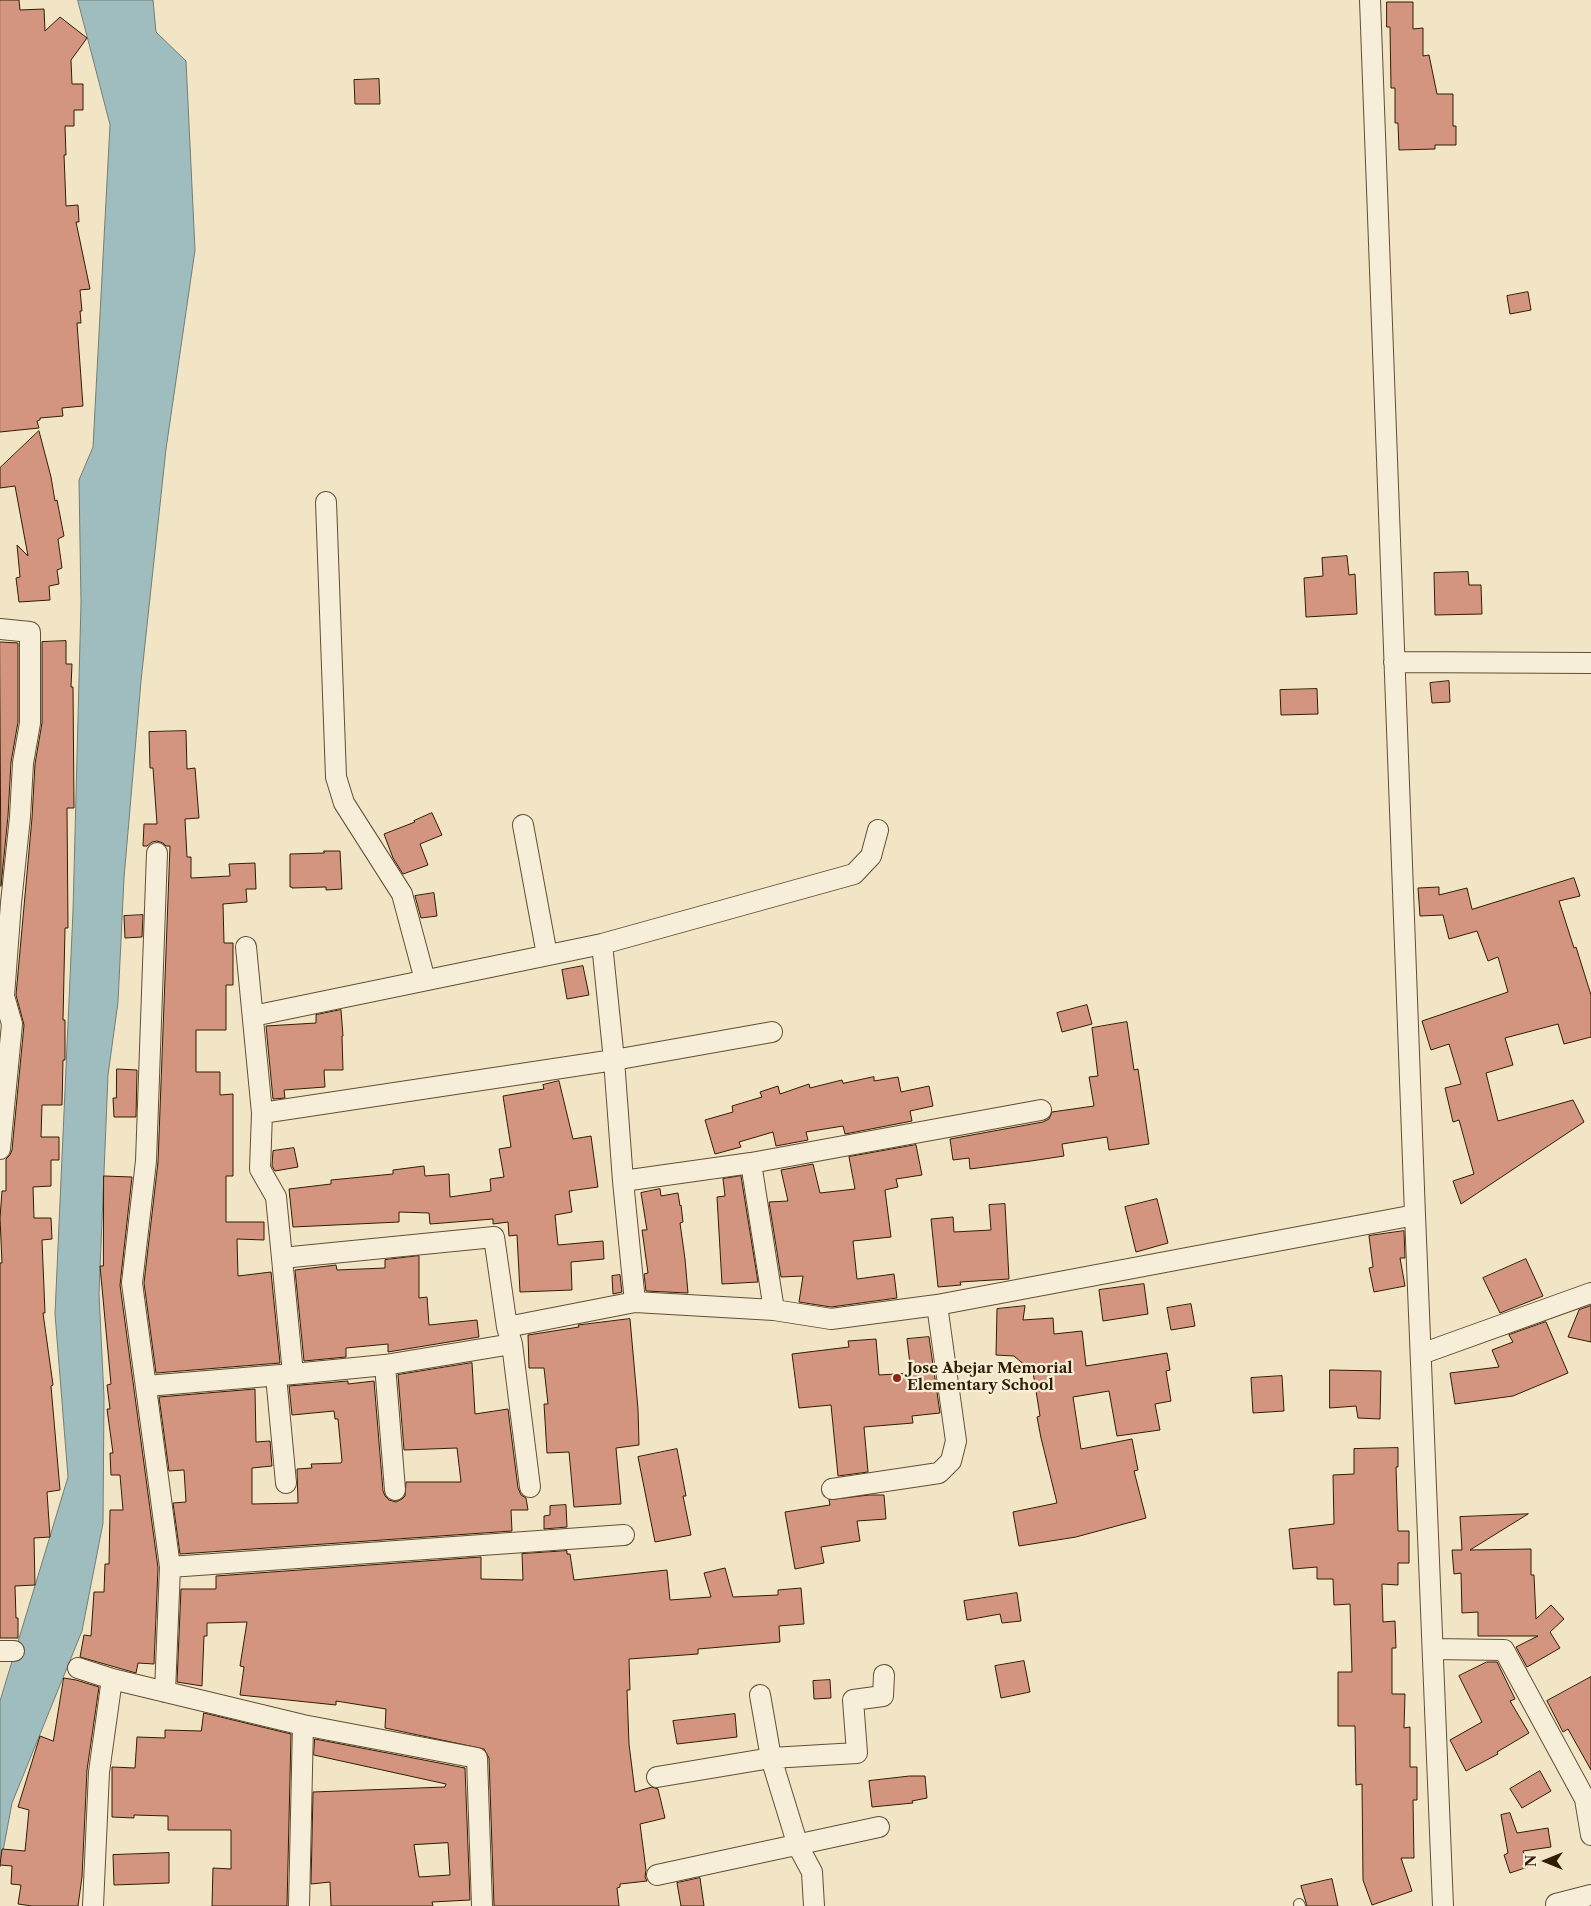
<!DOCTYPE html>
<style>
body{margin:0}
#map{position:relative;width:1591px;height:1906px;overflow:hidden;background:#f2e5c6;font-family:"Libre Caslon Text",serif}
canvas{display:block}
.north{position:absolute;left:1521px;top:1836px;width:50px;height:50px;-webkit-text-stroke:4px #f7eeda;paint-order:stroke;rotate:270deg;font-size:14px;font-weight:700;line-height:20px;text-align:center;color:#321d02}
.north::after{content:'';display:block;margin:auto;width:18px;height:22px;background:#321d02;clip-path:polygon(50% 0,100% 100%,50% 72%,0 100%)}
</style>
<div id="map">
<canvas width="1591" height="1906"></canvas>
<div class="north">N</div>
</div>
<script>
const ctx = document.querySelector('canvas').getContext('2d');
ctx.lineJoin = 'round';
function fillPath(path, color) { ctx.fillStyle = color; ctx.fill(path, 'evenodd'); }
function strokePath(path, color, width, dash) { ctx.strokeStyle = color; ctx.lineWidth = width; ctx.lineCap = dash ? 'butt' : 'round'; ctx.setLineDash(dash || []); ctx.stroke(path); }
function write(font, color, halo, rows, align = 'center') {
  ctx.font = font + ' "Libre Caslon Text",serif'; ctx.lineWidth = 4.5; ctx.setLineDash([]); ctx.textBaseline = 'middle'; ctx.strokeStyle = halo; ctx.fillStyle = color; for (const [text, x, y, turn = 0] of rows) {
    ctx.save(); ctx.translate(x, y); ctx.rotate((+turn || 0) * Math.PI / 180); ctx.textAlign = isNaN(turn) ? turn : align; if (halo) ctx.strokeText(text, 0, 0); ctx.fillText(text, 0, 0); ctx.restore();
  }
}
const water = new Path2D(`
 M 78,0 L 153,0 L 156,32 L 186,61 L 195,250 L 166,449 L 141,681 L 124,878 L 118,1002 L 108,1075 L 99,1294 L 104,1397 L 103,1523 L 82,1631 L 12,1803 L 0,1867 L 0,1701 L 68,1477 L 55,1314 L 73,911 L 81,603 L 79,480 L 93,447 L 110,125 Z`);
const building = new Path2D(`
 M 0,0 L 19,0 L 20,10 L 44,9 L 45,31 L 60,17 L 87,38 L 71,60 L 72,84 L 83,84 L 83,110 L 74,110 L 74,126 L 65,126 L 66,155 L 64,155 L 66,206 L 78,205 L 79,222 L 76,222 L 90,289 L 80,290 L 82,311 L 80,311 L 81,323 L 77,323 L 83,406 L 62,408 L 63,416 L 40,418 L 40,420 L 37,421 L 39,428 L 0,432 Z
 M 1387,2 L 1413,2 L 1413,29 L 1423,28 L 1423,56 L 1429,55 L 1437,94 L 1453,94 L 1453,126 L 1456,126 L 1456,145 L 1435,145 L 1435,149 L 1399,150 L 1398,123 L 1395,123 L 1395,88 L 1391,88 L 1390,27 L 1387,27 Z
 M 379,79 L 380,104 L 355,104 L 354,80 Z
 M 1528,292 L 1531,310 L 1510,314 L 1507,296 Z
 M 39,431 L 51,477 L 55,501 L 57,500 L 64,536 L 58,539 L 62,568 L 57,570 L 59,584 L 49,586 L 50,600 L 19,602 L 16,578 L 20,577 L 17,545 L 28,556 L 15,486 L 0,488 L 0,468 Z
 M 1347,556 L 1349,575 L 1355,574 L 1357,614 L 1306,617 L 1304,578 L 1323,576 L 1322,558 Z
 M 1468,572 L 1469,585 L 1481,585 L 1482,614 L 1435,615 L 1434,573 Z
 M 66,641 L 66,664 L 72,664 L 71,687 L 73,687 L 74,808 L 67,808 L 68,928 L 65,928 L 63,1020 L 65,1020 L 65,1060 L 63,1060 L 62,1105 L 42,1105 L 41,1137 L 59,1137 L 59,1160 L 51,1160 L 51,1186 L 33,1187 L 34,1218 L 51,1218 L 52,1239 L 42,1240 L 45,1313 L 43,1313 L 53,1385 L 51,1386 L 60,1490 L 47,1492 L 50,1537 L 34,1538 L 35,1585 L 15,1586 L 16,1618 L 18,1618 L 18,1638 L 0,1638 L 0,1263 L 2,1263 L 0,1218 L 2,1191 L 6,1191 L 6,1159 L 10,1155 L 12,1150 L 24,1025 L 16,995 L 32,818 L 35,764 L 42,723 L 42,642 Z
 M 0,642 L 18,643 L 18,722 L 11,762 L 8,816 L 1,886 Z
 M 1449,681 L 1450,702 L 1432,703 L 1430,683 Z
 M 1317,689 L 1318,714 L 1281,715 L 1280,690 Z
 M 186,731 L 187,769 L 195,768 L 199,818 L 185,819 L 187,857 L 191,857 L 191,878 L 230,876 L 229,864 L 255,863 L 256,889 L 246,889 L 247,902 L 223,904 L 224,943 L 233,943 L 233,985 L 226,985 L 226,1030 L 196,1030 L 196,1072 L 220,1072 L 220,1095 L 233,1094 L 233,1176 L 226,1176 L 226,1222 L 264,1222 L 264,1240 L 237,1239 L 238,1276 L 271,1272 L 280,1363 L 156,1373 L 144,1283 L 158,1162 L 170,846 L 166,846 L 163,843 L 157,841 L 152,842 L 147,846 L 143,846 L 144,824 L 157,824 L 153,768 L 150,768 L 149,732 Z
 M 432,813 L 442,835 L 420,844 L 428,865 L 403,874 L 393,858 L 384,834 L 415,822 L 414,821 Z
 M 324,851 L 340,851 L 342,889 L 326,890 L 326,887 L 292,888 L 292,887 L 290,887 L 290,854 L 324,853 Z
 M 1574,878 L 1580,896 L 1559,901 L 1574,948 L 1576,947 L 1591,995 L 1591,1037 L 1564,1044 L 1558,1024 L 1505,1038 L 1513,1065 L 1486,1073 L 1498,1121 L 1573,1100 L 1584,1122 L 1461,1204 L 1453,1181 L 1474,1174 L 1459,1120 L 1453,1122 L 1445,1088 L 1461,1084 L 1449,1044 L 1431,1050 L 1422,1021 L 1508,992 L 1498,957 L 1488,961 L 1477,931 L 1449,939 L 1443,915 L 1420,916 L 1418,888 L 1439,887 L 1439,895 L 1467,888 L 1472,909 Z
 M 434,893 L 437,916 L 421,918 L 415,896 Z
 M 143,915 L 142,937 L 125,938 L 124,916 Z
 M 583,966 L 589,995 L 567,999 L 562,970 Z
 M 1087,1005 L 1092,1024 L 1062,1032 L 1057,1013 Z
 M 341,1010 L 343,1036 L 342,1036 L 343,1070 L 324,1070 L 325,1087 L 284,1090 L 285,1098 L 273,1099 L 266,1026 L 316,1023 L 316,1015 Z
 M 1127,1022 L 1134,1070 L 1138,1069 L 1149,1144 L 1109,1150 L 1107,1137 L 1062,1144 L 1064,1156 L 1031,1161 L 970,1169 L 969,1158 L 953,1160 L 950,1139 L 1043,1122 L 1049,1119 L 1052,1112 L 1094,1106 L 1089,1077 L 1098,1076 L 1092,1028 Z
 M 117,1069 L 137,1070 L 136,1117 L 114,1117 L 113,1098 L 116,1098 Z
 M 874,1077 L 874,1081 L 898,1077 L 901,1092 L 929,1086 L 933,1106 L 910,1111 L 912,1121 L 845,1134 L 843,1126 L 806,1132 L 808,1140 L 776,1146 L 773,1132 L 739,1142 L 741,1147 L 715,1154 L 705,1120 L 733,1112 L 732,1106 L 762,1097 L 760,1092 L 778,1086 L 780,1094 L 809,1084 L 810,1088 L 842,1080 L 843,1083 Z
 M 559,1081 L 573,1139 L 591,1136 L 598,1187 L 569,1191 L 572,1212 L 555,1215 L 558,1245 L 603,1241 L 604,1259 L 571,1262 L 572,1290 L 520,1292 L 517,1235 L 509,1236 L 508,1222 L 493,1224 L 493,1219 L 430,1224 L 429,1213 L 399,1212 L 399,1222 L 293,1227 L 289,1189 L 331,1184 L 331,1180 L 393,1174 L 393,1170 L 424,1166 L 425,1176 L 449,1174 L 450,1197 L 491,1191 L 490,1179 L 504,1177 L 499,1149 L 511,1147 L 503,1096 L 544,1089 L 543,1085 Z
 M 916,1145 L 922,1175 L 896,1179 L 898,1187 L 885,1190 L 891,1237 L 853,1241 L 857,1279 L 894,1274 L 897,1298 L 831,1307 L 799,1302 L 803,1276 L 781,1277 L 769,1202 L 788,1201 L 781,1170 L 813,1164 L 820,1193 L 855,1189 L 849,1157 Z
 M 294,1148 L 298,1167 L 275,1171 L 272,1166 L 273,1151 Z
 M 104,1176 L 132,1177 L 120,1285 L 158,1568 L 154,1664 L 138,1663 L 136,1673 L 80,1657 L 84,1635 L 91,1636 L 94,1592 L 104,1592 L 105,1564 L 109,1564 L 110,1510 L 123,1510 L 120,1475 L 111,1475 L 110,1453 L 113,1453 L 107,1409 L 110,1409 L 107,1385 L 111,1384 L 100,1266 L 103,1266 Z
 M 741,1176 L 758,1282 L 722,1284 L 717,1197 L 725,1196 L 723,1179 Z
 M 660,1189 L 661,1196 L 678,1193 L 680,1206 L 681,1205 L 683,1222 L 680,1223 L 685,1259 L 688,1293 L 646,1291 L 644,1274 L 648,1273 L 642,1230 L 647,1230 L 641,1193 Z
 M 1157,1199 L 1168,1243 L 1136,1252 L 1125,1207 Z
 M 1005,1204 L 1009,1279 L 960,1282 L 961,1285 L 938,1287 L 931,1219 L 953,1217 L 954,1232 L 991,1230 L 989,1205 Z
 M 1404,1231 L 1405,1258 L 1400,1258 L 1405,1286 L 1374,1292 L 1369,1268 L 1373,1267 L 1369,1236 Z
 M 419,1256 L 419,1298 L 427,1297 L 429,1325 L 477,1320 L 479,1337 L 388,1352 L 388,1344 L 346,1348 L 346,1357 L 304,1361 L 295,1270 L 336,1265 L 337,1270 L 385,1268 L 385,1260 Z
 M 1526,1259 L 1543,1296 L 1500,1313 L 1483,1278 Z
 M 620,1275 L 622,1292 L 613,1294 L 612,1276 Z
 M 1144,1284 L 1148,1314 L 1103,1321 L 1099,1290 Z
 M 1191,1304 L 1195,1326 L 1171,1330 L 1167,1308 Z
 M 1025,1306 L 1023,1320 L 1053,1318 L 1054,1334 L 1082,1331 L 1086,1366 L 1167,1353 L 1170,1370 L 1166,1371 L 1171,1401 L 1155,1404 L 1160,1430 L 1117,1436 L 1109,1391 L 1073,1397 L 1081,1449 L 1132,1439 L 1138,1470 L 1134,1471 L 1146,1518 L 1076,1537 L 1019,1546 L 1013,1512 L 1057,1503 L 1041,1438 L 1037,1417 L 1040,1416 L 1033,1372 L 1014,1356 L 996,1355 L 997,1309 Z
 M 1591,1306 L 1591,1342 L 1568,1337 L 1579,1310 Z
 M 630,1319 L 638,1409 L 639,1445 L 616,1448 L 621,1504 L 574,1507 L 569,1452 L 547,1453 L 544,1404 L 548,1404 L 544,1368 L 529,1368 L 528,1335 L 579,1327 L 578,1325 L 586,1324 Z
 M 1546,1322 L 1568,1373 L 1513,1396 L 1455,1404 L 1450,1373 L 1499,1367 L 1492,1350 L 1513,1342 L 1509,1335 Z
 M 929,1337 L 940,1413 L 912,1416 L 913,1423 L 864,1427 L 868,1472 L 838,1476 L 831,1405 L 799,1408 L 792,1354 L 849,1347 L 848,1341 L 876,1339 L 879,1375 L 911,1373 L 907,1339 Z
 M 472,1363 L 475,1414 L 508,1409 L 518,1488 L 521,1495 L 526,1498 L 528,1510 L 511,1510 L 512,1531 L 180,1554 L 173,1503 L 186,1502 L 184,1470 L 169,1471 L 159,1397 L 255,1389 L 256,1442 L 270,1441 L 272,1466 L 252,1468 L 252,1504 L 298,1503 L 297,1469 L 312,1468 L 311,1464 L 341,1463 L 342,1461 L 338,1419 L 335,1419 L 334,1411 L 292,1415 L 289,1386 L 348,1381 L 348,1384 L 374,1381 L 383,1491 L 385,1496 L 389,1500 L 396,1502 L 402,1499 L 405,1496 L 406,1482 L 461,1482 L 457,1448 L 404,1450 L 398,1375 Z
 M 1330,1370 L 1381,1371 L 1380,1419 L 1358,1418 L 1356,1406 L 1330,1408 Z
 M 1282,1376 L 1284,1411 L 1253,1413 L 1251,1378 Z
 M 1398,1448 L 1398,1467 L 1396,1467 L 1398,1531 L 1409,1531 L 1409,1563 L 1398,1563 L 1398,1585 L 1382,1584 L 1383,1622 L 1395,1621 L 1396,1648 L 1392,1648 L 1392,1694 L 1405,1694 L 1404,1728 L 1410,1727 L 1410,1767 L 1417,1767 L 1417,1800 L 1413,1800 L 1414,1858 L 1401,1858 L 1412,1891 L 1372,1905 L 1363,1880 L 1362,1784 L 1356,1785 L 1355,1726 L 1338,1726 L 1338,1672 L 1352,1672 L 1350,1604 L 1334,1605 L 1333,1579 L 1317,1579 L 1317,1567 L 1293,1569 L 1289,1529 L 1334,1524 L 1333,1475 L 1354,1474 L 1354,1449 Z
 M 677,1449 L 686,1496 L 683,1496 L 691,1535 L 655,1542 L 638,1457 Z
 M 870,1495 L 884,1495 L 886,1519 L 857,1521 L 860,1541 L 821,1547 L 824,1563 L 795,1569 L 785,1512 L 830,1505 L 829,1500 Z
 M 566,1505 L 567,1527 L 544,1529 L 544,1516 L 550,1515 L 550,1506 Z
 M 1528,1514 L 1470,1550 L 1531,1549 L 1531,1575 L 1534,1575 L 1536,1619 L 1551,1605 L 1564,1619 L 1550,1632 L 1560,1648 L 1527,1667 L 1516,1647 L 1538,1636 L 1478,1636 L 1478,1612 L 1462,1613 L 1461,1573 L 1454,1574 L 1452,1550 L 1462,1550 L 1460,1517 Z
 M 567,1551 L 567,1554 L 570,1554 L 574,1580 L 667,1570 L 670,1600 L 711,1597 L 704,1573 L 725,1568 L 733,1597 L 778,1595 L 778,1590 L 801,1588 L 804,1624 L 779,1626 L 780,1642 L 698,1649 L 698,1654 L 629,1659 L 630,1690 L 627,1690 L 629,1744 L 635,1792 L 652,1787 L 658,1789 L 665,1818 L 640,1824 L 646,1870 L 645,1877 L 647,1881 L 620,1884 L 620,1887 L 617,1888 L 619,1906 L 494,1906 L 489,1758 L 484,1749 L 385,1728 L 386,1709 L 336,1701 L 336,1705 L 240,1695 L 244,1667 L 240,1666 L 247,1622 L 207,1623 L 207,1636 L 204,1636 L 202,1686 L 177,1682 L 181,1589 L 216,1589 L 216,1576 L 481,1557 L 481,1579 L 523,1580 L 522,1554 Z
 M 1017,1593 L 1021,1621 L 1002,1623 L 1000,1614 L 967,1620 L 964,1601 Z
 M 1024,1661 L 1030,1692 L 1001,1698 L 995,1666 Z
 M 1487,1662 L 1497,1662 L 1515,1699 L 1510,1701 L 1529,1733 L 1497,1752 L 1498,1754 L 1466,1771 L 1450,1740 L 1482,1722 L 1459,1676 Z
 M 1591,1677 L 1591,1770 L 1568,1729 L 1563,1732 L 1547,1701 Z
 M 64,1678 L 76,1680 L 99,1687 L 87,1770 L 82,1877 L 78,1906 L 32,1906 L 18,1904 L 21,1885 L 11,1884 L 12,1866 L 0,1865 L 2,1849 L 25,1851 L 29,1810 L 18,1807 L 40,1736 L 53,1741 Z
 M 830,1680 L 831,1698 L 814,1699 L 813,1681 Z
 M 204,1713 L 291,1734 L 287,1906 L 212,1906 L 213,1868 L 231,1869 L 231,1830 L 168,1830 L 168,1816 L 134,1815 L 134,1818 L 112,1817 L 112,1767 L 135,1768 L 137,1737 L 165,1738 L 165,1730 L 201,1731 Z
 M 735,1714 L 737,1737 L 677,1744 L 673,1721 Z
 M 315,1739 L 465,1768 L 470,1900 L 432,1902 L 433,1906 L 331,1906 L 330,1882 L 311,1884 L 313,1792 L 445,1787 L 446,1784 L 314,1755 ZM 448,1843 L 450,1875 L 419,1877 L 414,1845 Z
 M 1540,1771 L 1551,1791 L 1522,1808 L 1510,1789 Z
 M 910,1776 L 925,1776 L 927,1798 L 912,1801 L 913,1803 L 872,1807 L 869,1781 Z
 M 1510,1813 L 1517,1833 L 1548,1828 L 1551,1847 L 1523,1851 L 1528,1867 L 1510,1873 L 1504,1855 L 1508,1853 L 1501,1815 Z
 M 169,1853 L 169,1883 L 114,1885 L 113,1855 Z
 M 700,1878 L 704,1906 L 681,1906 L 677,1883 Z
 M 1332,1879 L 1338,1906 L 1307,1906 L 1301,1886 Z`);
const lane = new Path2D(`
 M 1299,1904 L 1300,1906`);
const street = new Path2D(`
 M 1370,0 L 1415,1215 L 1443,1906
 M 326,502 L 336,777 L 344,803 L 402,894 L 425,980
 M 0,629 L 30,632 L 30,723 L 23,763 L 20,817 L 11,903 L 4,996 L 12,1024 L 0,1149
 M 1394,662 L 1591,663
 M 523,825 L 547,955
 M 157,853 L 146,1161 L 132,1283 L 170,1567 L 165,1692
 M 602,944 L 614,1060 L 772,1032
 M 246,947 L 262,1113 L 614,1060 L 623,1181
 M 253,1016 L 602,944 L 854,874 L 871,856 L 878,830
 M 262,1113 L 260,1169 L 276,1197 L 282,1258
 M 751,1163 L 774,1310
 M 635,1302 L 623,1181 L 751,1163 L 1041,1110
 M 507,1327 L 635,1302 L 774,1310 L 831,1319 L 937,1305 L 1415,1215
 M 512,1344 L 385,1365 L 293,1374 L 282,1258 L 494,1237 L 507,1327 L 512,1344 L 530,1487
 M 1421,1354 L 1591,1293
 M 385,1365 L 395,1490
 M 276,1376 L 286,1483
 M 146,1386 L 293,1374
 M 832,1489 L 939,1473 L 951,1461 L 956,1441 L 937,1305
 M 170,1567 L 624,1535
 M 1433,1649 L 1504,1650 L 1585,1799 L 1591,1835
 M 0,1651 L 14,1651
 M 78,1668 L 112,1679 L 303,1725 L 477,1758 L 482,1906
 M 760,1695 L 771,1758 L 798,1846 L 812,1872 L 814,1906
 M 657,1777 L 771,1758 L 857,1753 L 853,1700 L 883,1696 L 884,1675
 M 657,1875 L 879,1827
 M 1556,1904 L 1591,1895
 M 93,1906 L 99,1772 L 112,1679
 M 299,1906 L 303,1725`);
const markers = [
 [897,1378,5,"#8f2418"]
];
const poiNames = [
 ["Jose Abejar Memorial",907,1369],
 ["Elementary School",907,1386]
];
fillPath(water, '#9fbdbf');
strokePath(water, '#737d73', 1);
fillPath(building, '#d3957f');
strokePath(building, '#321d02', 1);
strokePath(lane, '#624f33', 12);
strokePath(street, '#624f33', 22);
strokePath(lane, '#f7eeda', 10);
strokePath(street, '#f7eeda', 20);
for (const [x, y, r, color] of markers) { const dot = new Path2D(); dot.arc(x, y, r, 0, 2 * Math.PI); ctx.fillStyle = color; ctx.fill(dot); strokePath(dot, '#f7eeda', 2); }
write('bold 15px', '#321d02', '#f7eeda', poiNames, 'left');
</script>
